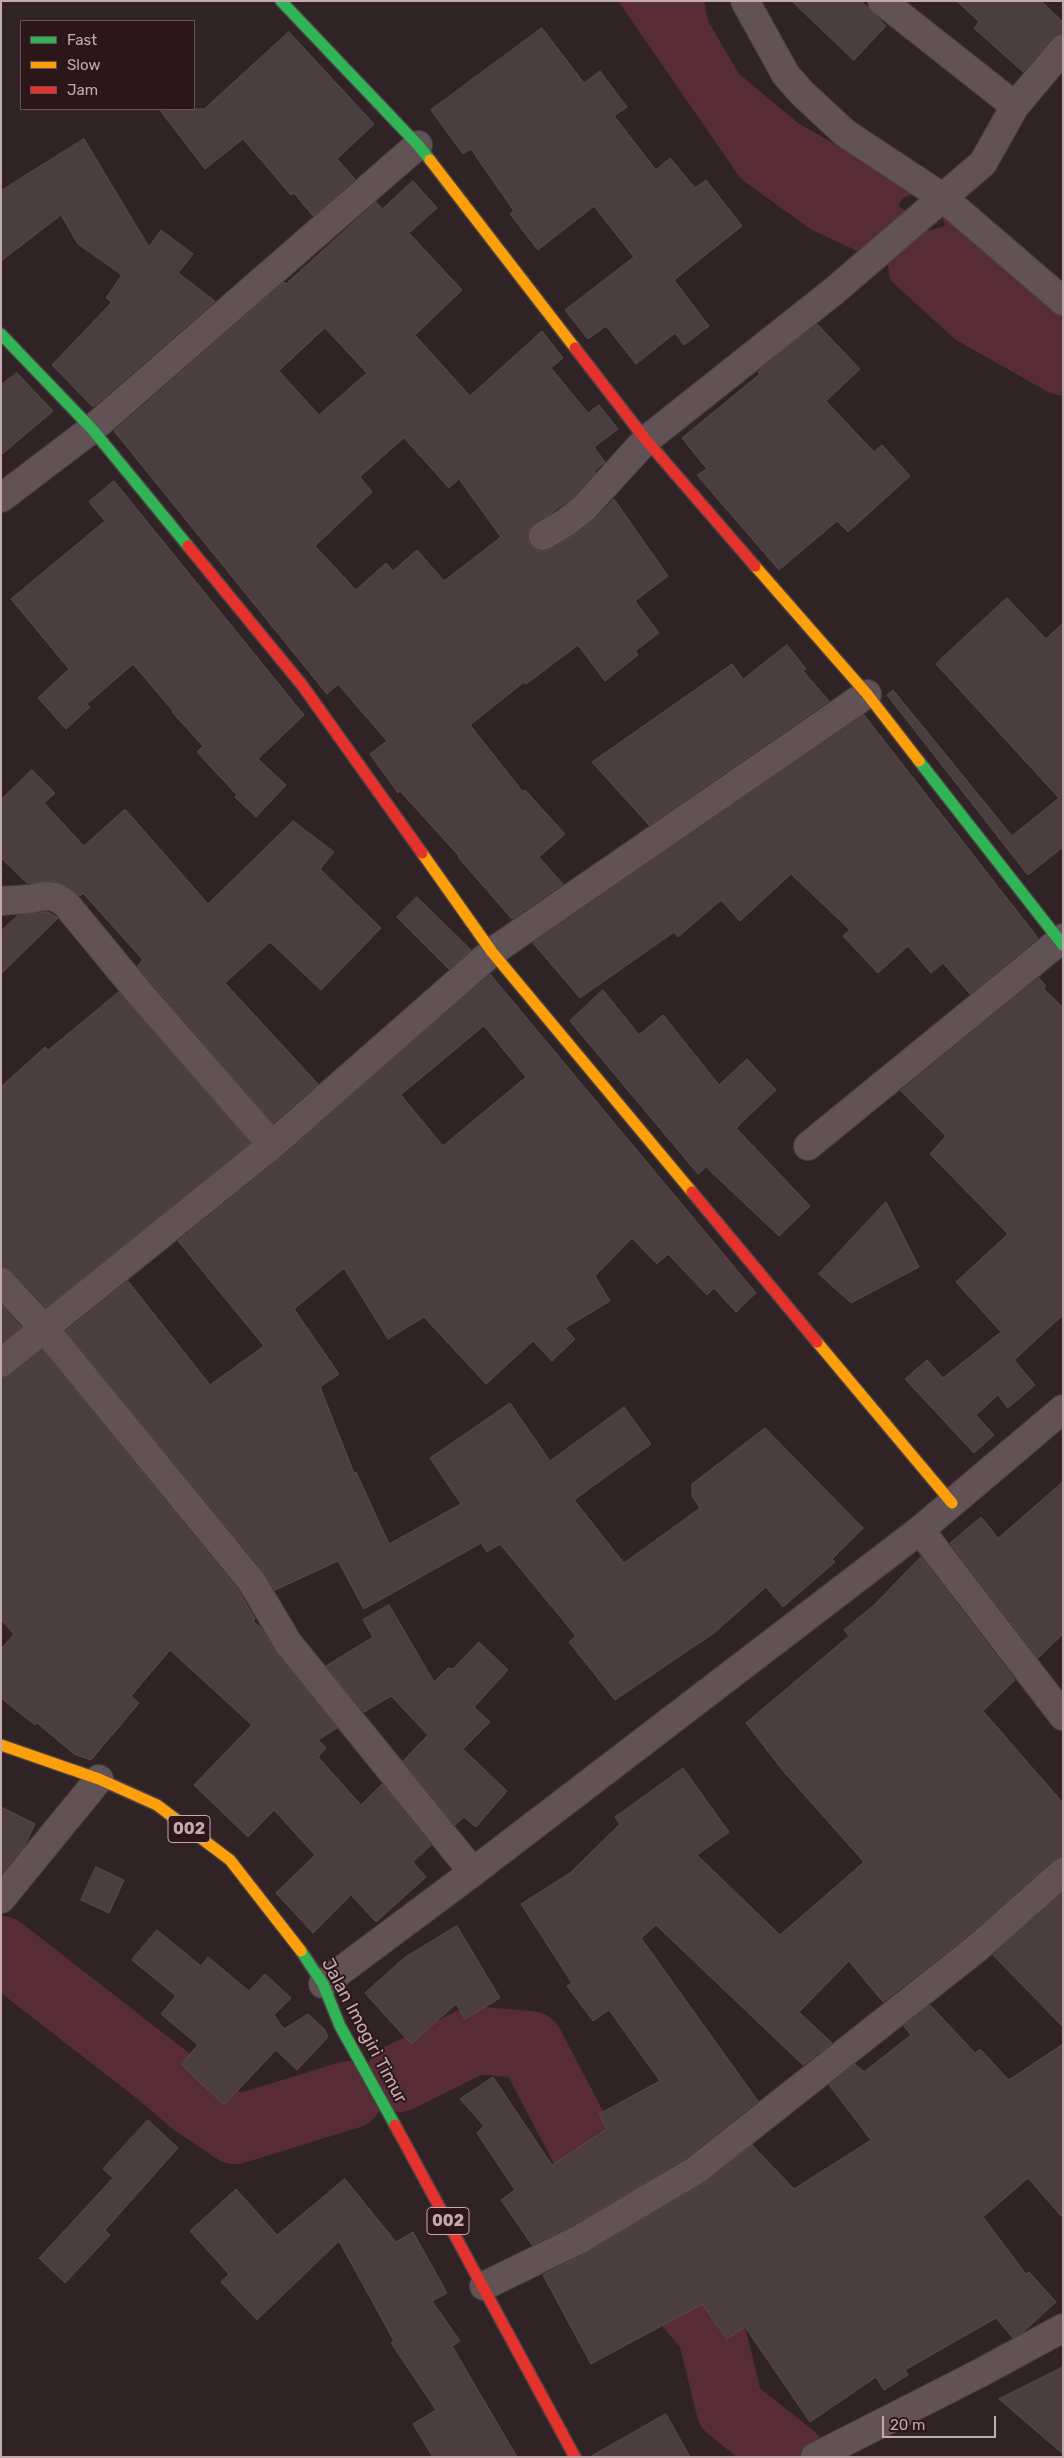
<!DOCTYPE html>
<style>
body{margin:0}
#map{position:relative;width:1064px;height:2458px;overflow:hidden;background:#302326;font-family:Rubik,sans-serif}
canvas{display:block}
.frame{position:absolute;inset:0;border:2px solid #c4aaae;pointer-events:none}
.legend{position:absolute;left:20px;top:20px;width:175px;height:90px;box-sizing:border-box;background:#2b171a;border:1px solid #685255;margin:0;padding:6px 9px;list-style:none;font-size:15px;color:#c4aaae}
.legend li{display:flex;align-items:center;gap:10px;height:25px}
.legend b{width:25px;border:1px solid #685255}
.scale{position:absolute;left:882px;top:2416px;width:114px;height:22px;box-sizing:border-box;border:2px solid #c4aaae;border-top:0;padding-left:6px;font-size:15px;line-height:18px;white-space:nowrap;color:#c4aaae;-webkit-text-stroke:4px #2b171a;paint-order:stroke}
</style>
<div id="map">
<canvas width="1064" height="2458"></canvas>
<div class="frame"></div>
<ul class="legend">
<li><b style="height:6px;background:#30b455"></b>Fast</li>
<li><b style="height:6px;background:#ff9f0a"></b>Slow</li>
<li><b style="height:6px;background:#e5322d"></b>Jam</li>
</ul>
<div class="scale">20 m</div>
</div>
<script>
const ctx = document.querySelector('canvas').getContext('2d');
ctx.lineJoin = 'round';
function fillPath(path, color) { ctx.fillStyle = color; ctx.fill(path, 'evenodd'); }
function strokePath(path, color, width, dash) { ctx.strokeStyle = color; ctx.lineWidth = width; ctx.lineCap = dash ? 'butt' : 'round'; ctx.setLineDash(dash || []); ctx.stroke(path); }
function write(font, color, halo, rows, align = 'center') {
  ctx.font = font + ' Rubik,sans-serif'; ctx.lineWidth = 4; ctx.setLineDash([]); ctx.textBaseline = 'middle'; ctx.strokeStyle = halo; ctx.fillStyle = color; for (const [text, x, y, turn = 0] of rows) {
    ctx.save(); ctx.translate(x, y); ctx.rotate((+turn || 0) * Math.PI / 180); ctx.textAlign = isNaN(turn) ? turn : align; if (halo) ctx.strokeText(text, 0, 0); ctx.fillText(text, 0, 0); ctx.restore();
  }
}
const water = new Path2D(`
 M 618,1 L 704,1 L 708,21 L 739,74 L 798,123 L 852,154 L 935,190 L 1063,289 L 1063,396 L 1050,393 L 956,340 L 890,280 L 888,266 L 876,253 L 868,256 L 812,230 L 741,179 ZM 910,195 L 916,196 L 941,212 L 945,226 L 920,233 L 908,212 L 898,206 L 903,198 Z`);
const river = new Path2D(`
 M 1,1950 L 162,2075 L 192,2101 L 235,2130 L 349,2095
 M 399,2078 L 475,2040 L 530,2045 L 612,2201
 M 632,2238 L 711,2331 L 730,2408 L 792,2457`);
const building = new Path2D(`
 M 792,1 L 861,1 L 886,26 L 854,60 Z
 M 957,1 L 1041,1 L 1063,22 L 1063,34 L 1051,39 L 1023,72 L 974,28 L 979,22 Z
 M 542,28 L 584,83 L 600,71 L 627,107 L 614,116 L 656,170 L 670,158 L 695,188 L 706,180 L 742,226 L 674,280 L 709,326 L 684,345 L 675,333 L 636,364 L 606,326 L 588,339 L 565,310 L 634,257 L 594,206 L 538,250 L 510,214 L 514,211 L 471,149 L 463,154 L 431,110 Z
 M 289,32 L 374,124 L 337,159 L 355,179 L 313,216 L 294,193 L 291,195 L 243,139 L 205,169 L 159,109 L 204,109 Z
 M 84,139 L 149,247 L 161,230 L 193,254 L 178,273 L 215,301 L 93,407 L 52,365 L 112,302 L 106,298 L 122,275 L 78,244 L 61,215 L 1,261 L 1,191 Z
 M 413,181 L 437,208 L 409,233 L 462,290 L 415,335 L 470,396 L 542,331 L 563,358 L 551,368 L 588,413 L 599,405 L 618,429 L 594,447 L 605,462 L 594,471 L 595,473 L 573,497 L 530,528 L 527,537 L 530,544 L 535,549 L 543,552 L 551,549 L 578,533 L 595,519 L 614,499 L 668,576 L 635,601 L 659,633 L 635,651 L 638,655 L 605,681 L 578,645 L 526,684 L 524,682 L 470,725 L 523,792 L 525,790 L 565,834 L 539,857 L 563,884 L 512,919 L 458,857 L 459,856 L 400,791 L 398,793 L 370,754 L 387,741 L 338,684 L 327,694 L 114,431 L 284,282 L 286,284 L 376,202 L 382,209 ZM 325,328 L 367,373 L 319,415 L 279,371 ZM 404,438 L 449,488 L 459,479 L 501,537 L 444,581 L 417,550 L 393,571 L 386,563 L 356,590 L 315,546 L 372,492 L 360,477 Z
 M 817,324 L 860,369 L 826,401 L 874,452 L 882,445 L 910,476 L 848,532 L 837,521 L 779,570 L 697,475 L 707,469 L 682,438 L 760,374 L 758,372 L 762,368 Z
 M 17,373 L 53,411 L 1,455 L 1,385 Z
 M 114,481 L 304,715 L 258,759 L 286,785 L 256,817 L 235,797 L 237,795 L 197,752 L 203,746 L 172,712 L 173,711 L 133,664 L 87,704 L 90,707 L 66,729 L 38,698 L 69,669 L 11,599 L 105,521 L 89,502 Z
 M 1007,598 L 1046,639 L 1063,623 L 1063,847 L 1028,875 L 887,695 L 893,690 L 1012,836 L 1059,798 L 936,664 Z
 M 787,645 L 806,669 L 803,671 L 829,701 L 649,825 L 592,762 L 732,664 L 743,679 Z
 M 864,715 L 1038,938 L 970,994 L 943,963 L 931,973 L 908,946 L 878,973 L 843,936 L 850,930 L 791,874 L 740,921 L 721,900 L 678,937 L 674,932 L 580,998 L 533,943 Z
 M 32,770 L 55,793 L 44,803 L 84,846 L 125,809 L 208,904 L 293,821 L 334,852 L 320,869 L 381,928 L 321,990 L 270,942 L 225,983 L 318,1084 L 273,1123 L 148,979 L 137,966 L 143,960 L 83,893 L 80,896 L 69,887 L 54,881 L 27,883 L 1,858 L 1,800 Z
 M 417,897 L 471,950 L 449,969 L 397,917 Z
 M 48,912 L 58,918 L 1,974 L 1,931 L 17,916 Z
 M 490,974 L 756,1293 L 736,1312 L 714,1288 L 707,1295 L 668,1254 L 657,1264 L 632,1238 L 595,1276 L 610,1301 L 565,1328 L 575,1339 L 552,1361 L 533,1341 L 486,1384 L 424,1317 L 388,1339 L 344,1268 L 294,1309 L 339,1374 L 320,1387 L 354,1473 L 356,1472 L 389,1544 L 461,1504 L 430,1458 L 510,1403 L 550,1461 L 624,1407 L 651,1444 L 574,1500 L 624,1563 L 700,1508 L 692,1496 L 692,1484 L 765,1428 L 863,1528 L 832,1559 L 835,1562 L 783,1607 L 766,1587 L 714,1633 L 615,1700 L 569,1642 L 576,1636 L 500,1544 L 487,1552 L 481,1543 L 364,1609 L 338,1561 L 275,1590 L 264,1572 L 66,1331 L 128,1281 L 210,1385 L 264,1346 L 178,1241 L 282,1157 ZM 484,1026 L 526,1077 L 443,1146 L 401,1095 Z
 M 1039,978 L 1046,986 L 1043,988 L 1063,1008 L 1063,1315 L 1014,1360 L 1035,1385 L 1008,1408 L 998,1395 L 976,1415 L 994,1435 L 974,1453 L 905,1379 L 927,1360 L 943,1378 L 1001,1332 L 956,1282 L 1008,1234 L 930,1154 L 946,1136 L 901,1091 Z
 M 603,990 L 639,1035 L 663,1015 L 719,1085 L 747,1059 L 776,1090 L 736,1128 L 810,1206 L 779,1236 L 706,1167 L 698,1174 L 570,1021 Z
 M 119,992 L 250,1143 L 46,1307 L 12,1271 L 1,1267 L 1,1087 L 45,1047 L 48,1050 Z
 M 886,1202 L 919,1267 L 851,1303 L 819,1274 Z
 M 1,1305 L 21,1327 L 1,1343 Z
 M 42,1350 L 239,1591 L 255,1619 L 253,1621 L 261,1628 L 276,1653 L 337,1728 L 318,1740 L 326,1748 L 318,1757 L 361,1805 L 382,1784 L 431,1845 L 413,1862 L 426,1877 L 376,1922 L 351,1895 L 313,1933 L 276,1893 L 315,1855 L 274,1810 L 248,1837 L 194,1785 L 252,1725 L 170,1650 L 131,1696 L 139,1703 L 91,1760 L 74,1754 L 37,1723 L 35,1725 L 1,1698 L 1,1649 L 14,1634 L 1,1620 L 1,1378 L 11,1375 Z
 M 1063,1482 L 1063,1634 L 1038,1658 L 950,1543 L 981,1517 L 998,1538 Z
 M 921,1557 L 1015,1680 L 983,1711 L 1063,1803 L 1063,1857 L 1053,1860 L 966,1937 L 883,2002 L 849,1961 L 799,2012 L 832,2043 L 803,2065 L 656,1925 L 641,1938 L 758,2101 L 687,2157 L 573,2225 L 532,2245 L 501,2200 L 515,2190 L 477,2133 L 484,2126 L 460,2099 L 493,2077 L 552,2165 L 607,2129 L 599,2114 L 660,2081 L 609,2010 L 593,2021 L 567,1986 L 572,1983 L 521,1904 L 570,1873 L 620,1824 L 615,1817 L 683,1768 L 729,1832 L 697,1855 L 780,1935 L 864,1862 L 784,1772 L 746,1723 L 849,1636 L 844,1630 L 874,1605 Z
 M 389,1605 L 434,1682 L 448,1668 L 453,1669 L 479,1642 L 508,1670 L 474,1707 L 490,1722 L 463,1749 L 507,1791 L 476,1827 L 464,1817 L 455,1825 L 403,1761 L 428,1735 L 391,1696 L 364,1712 L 326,1666 L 373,1637 L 363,1620 Z
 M 1,1807 L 35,1824 L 25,1845 L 1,1874 Z
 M 96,1867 L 124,1880 L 109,1913 L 81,1900 Z
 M 1063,1893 L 1063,2027 L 993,1955 Z
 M 457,1926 L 500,1998 L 465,2019 L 456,2004 L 411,2044 L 365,1993 L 404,1958 Z
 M 157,1930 L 201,1966 L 208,1957 L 249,1991 L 265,1974 L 291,1998 L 274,2015 L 284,2029 L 308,2014 L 325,2030 L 328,2037 L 297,2070 L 276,2050 L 224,2105 L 181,2064 L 198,2045 L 161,2014 L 176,1996 L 132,1960 Z
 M 930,2005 L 975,2053 L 980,2049 L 1009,2080 L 1063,2044 L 1063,2218 L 1028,2178 L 983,2217 L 1026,2274 L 1029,2272 L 1056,2302 L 1022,2333 L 1013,2338 L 996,2318 L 905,2370 L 908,2375 L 884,2390 L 876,2377 L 810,2422 L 745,2327 L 727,2339 L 702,2304 L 591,2364 L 543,2275 L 588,2252 L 704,2183 L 752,2145 L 794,2189 L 871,2140 L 829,2085 L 855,2064 L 864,2072 L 911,2035 L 904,2026 Z
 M 148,2120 L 178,2148 L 105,2230 L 110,2235 L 65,2283 L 39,2258 L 113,2178 L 103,2169 Z
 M 345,2179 L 396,2242 L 413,2232 L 447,2293 L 432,2301 L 460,2341 L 452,2346 L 517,2457 L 433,2457 L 413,2424 L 436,2410 L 391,2343 L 394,2341 L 339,2241 L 257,2320 L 221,2282 L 229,2274 L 190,2231 L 236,2189 L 277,2235 Z
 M 1063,2367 L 1063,2454 L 999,2399 Z
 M 666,2414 L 690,2457 L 590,2457 Z`);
const street = new Path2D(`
 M 745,1 L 786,75 L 802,93 L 845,133 L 942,197 L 1063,301
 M 882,1 L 1015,106
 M 1,498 L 92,429 L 418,145
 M 543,536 L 568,521 L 584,508 L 646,440 L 834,291 L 983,163 L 1015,106 L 1063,49
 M 1,901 C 10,900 20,900 29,899 C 45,896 52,892 66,904 L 136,989 L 272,1145
 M 808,1146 L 1063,938
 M 1,1282 L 43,1327 L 252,1582 L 288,1643 L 473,1872
 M 1,1363 L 272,1145 L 492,952 L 867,694
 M 920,1530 L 1063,1716
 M 1,1899 L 99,1779
 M 323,1984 L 473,1872 L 920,1530 L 1063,1409
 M 484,2286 L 580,2239 L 696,2170 L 976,1949 L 1063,1872
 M 815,2457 L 980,2373 L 1063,2328`);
const fast = new Path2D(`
 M 281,1 L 418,145 L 430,160
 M 1,334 L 92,429 L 188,546
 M 919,761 L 1063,945
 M 301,1951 L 323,1984 L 340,2026 L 395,2125`);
const slow = new Path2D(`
 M 430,160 L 575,348
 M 755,566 L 867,694 L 919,761
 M 422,853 L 492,952 L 692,1192
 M 817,1342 L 952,1503
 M 1,1745 L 99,1779 L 157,1805 L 230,1860 L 301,1951`);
const jam = new Path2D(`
 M 575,348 L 646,440 L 755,566
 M 188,546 L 302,685 L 422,853
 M 692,1192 L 817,1342
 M 395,2125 L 575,2457`);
const shields = [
 [189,1829,42],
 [448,2221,42]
];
const shieldNames = [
 ["002",189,1829],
 ["002",448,2221]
];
const streetNames = [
 ["Jalan Imogiri Timur",364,2031,62]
];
fillPath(water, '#582c35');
strokePath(river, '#582c35', 68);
fillPath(building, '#4b3e40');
strokePath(building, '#594a4d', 1);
strokePath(street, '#4b3f42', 30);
strokePath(fast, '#4d4042', 14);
strokePath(slow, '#4d4042', 14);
strokePath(jam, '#4d4042', 14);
strokePath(street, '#605255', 28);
strokePath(fast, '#30b455', 11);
strokePath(slow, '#ff9f0a', 11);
strokePath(jam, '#e5322d', 11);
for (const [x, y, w] of shields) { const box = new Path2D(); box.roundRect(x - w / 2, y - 13.5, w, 27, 4); ctx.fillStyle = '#2b171a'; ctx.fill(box); strokePath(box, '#c4aaae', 1); }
write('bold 16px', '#c4aaae', null, shieldNames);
write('18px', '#c4aaae', '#2b171a', streetNames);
</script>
